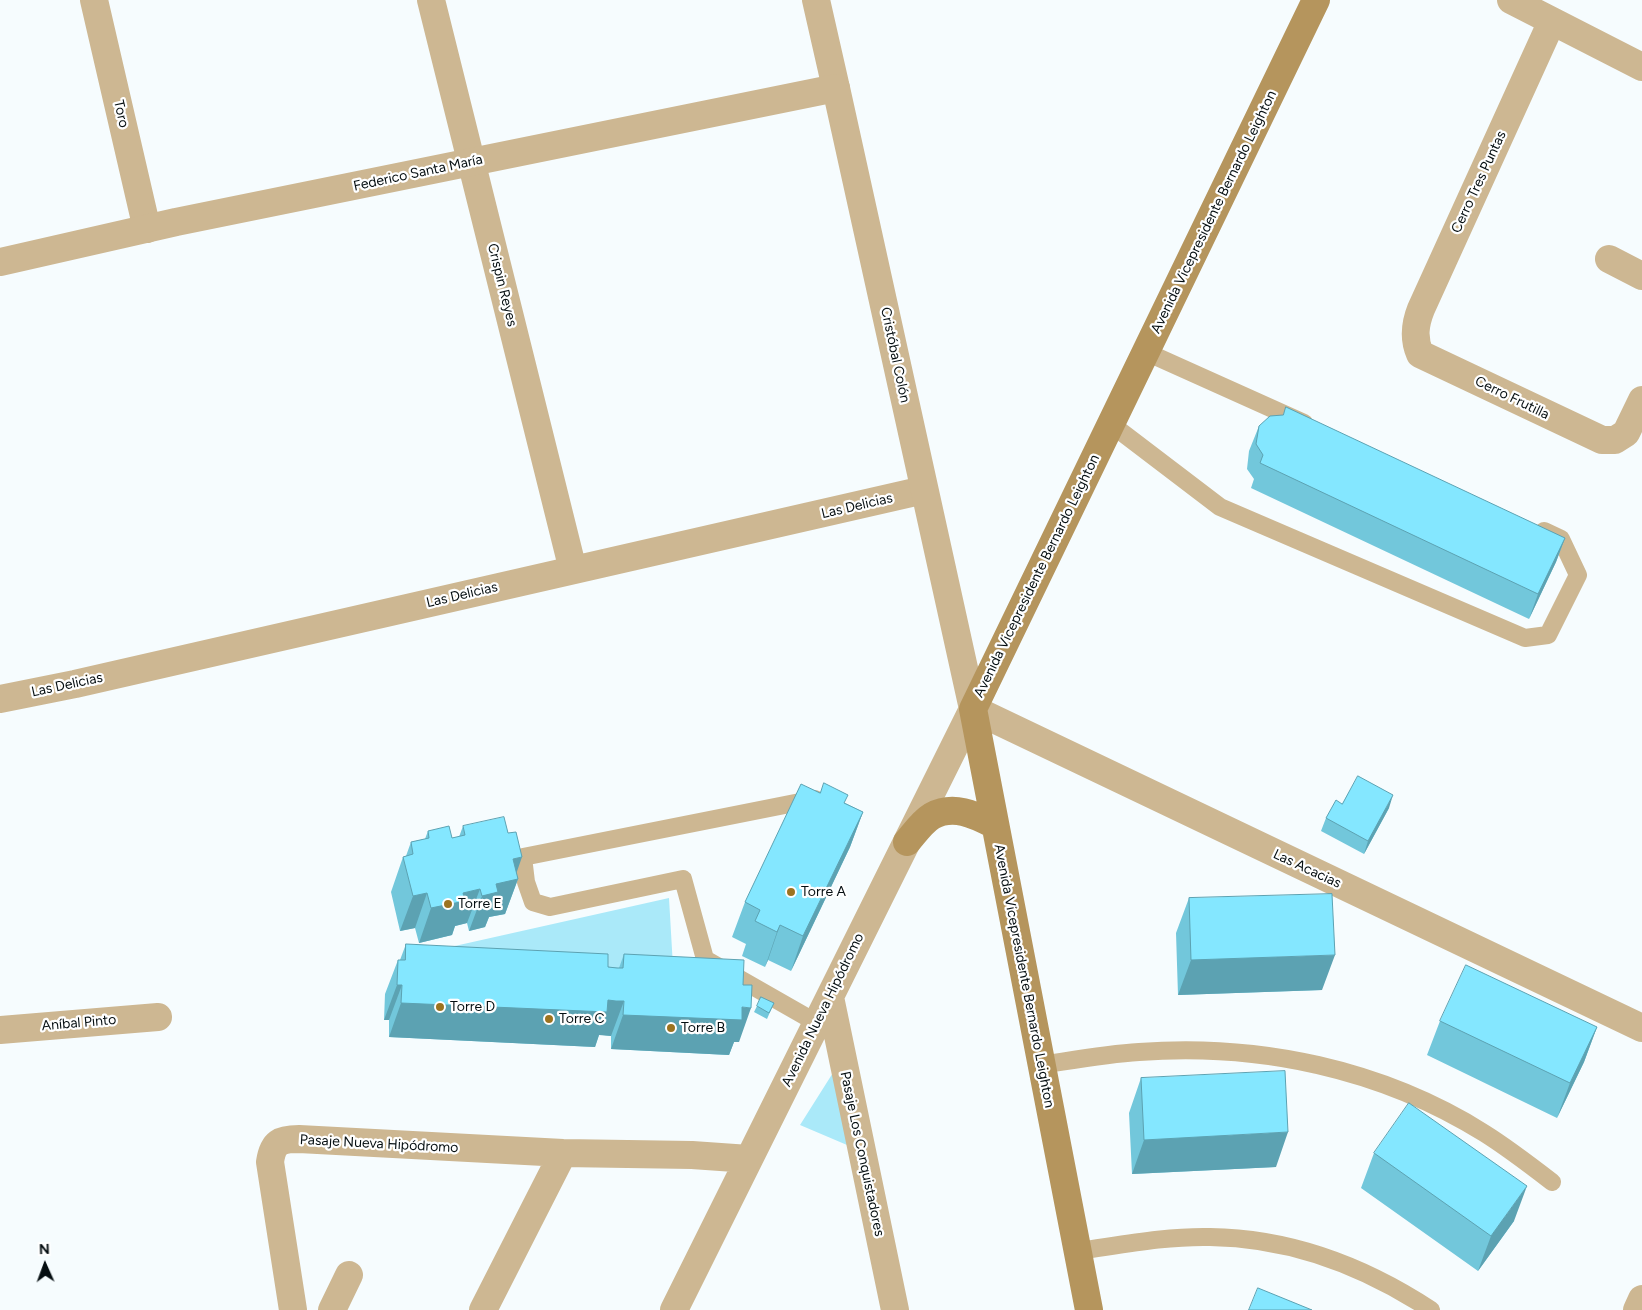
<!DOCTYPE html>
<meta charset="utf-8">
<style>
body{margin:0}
#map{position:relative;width:1642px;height:1310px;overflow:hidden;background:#f6fcfe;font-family:Figtree,sans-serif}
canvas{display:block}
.north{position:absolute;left:20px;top:1240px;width:50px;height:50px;-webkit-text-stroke:4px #fff;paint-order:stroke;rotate:358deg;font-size:14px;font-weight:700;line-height:20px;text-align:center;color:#050e11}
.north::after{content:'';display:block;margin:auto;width:18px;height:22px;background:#050e11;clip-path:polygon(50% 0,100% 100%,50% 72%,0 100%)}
</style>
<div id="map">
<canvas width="1642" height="1310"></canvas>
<div class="north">N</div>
</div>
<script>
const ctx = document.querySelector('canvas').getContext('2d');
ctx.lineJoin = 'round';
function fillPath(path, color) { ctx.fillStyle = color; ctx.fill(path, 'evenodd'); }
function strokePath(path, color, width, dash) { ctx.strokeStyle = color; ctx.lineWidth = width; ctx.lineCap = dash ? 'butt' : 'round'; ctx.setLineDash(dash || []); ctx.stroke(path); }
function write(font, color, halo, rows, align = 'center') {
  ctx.font = font + ' Figtree,sans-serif'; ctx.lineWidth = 4.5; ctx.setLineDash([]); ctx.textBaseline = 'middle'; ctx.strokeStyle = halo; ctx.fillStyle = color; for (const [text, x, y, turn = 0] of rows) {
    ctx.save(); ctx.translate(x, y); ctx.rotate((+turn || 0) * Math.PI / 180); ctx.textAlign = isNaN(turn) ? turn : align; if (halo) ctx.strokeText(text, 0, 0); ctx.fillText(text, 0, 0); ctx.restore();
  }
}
const green = new Path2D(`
 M 669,898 L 674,984 L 419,954 Z
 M 836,1068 L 847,1145 L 800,1125 Z`);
const service = new Path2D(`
 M 1146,352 L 1304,423
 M 1111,424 L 1220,507 L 1525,638 L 1548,635 L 1578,575 L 1561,539 L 1544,531
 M 815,799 L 523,857 L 526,882 L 533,902 L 550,907 L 683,879 L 705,959 L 817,1023
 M 1041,1065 C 1074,1060 1106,1054 1139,1052 C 1259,1043 1382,1069 1484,1133 C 1508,1148 1530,1165 1552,1182
 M 1078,1251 C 1121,1245 1166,1236 1210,1237 C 1291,1238 1364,1266 1431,1310`);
const minor = new Path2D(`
 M 94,0 L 147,229
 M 431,0 L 573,570
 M 816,0 L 836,88
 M 1511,0 L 1642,67
 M 1552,21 L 1421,309 C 1415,324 1413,338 1420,354 L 1602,440 L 1615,440 L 1626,433 L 1642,400
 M 1609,259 L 1642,276
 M 0,699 L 75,684 L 924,490
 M 830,997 L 895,1310
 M 0,1030 L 158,1017
 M 293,1310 L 270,1162 C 273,1142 280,1139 299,1139 L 563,1153 L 692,1155 L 749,1159
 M 332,1310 L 349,1275
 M 483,1310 L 563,1153
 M 674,1310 L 973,709
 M 1637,1310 L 1642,1299`);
const tertiary = new Path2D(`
 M 0,262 L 176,222 L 836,88 L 973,709 L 1642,1028`);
const secondary = new Path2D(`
 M 907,842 C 914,834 922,822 932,816 C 954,804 975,815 995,825
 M 1089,1310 L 973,709 L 1316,0`);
const wall = new Path2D(`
 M 1259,426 L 1565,538 L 1556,562 L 1529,619 L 1251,488 L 1254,479 L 1247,469 L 1249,451 Z
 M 845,803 L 863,812 L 850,847 L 791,971 L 768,960 L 765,967 L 742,956 L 746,944 L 732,937 L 745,902 Z
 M 1389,808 L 1364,854 L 1321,831 L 1326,818 Z
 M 463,826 L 516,872 L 518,879 L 505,914 L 489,917 L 485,927 L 469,931 L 467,923 L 455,926 L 452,935 L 419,943 L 415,928 L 400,931 L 391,892 L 403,857 L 406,856 L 411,842 L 425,839 L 428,831 L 452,838 L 459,837 Z
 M 1189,898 L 1322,990 L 1178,995 L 1176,933 Z
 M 406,944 L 619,968 L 624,954 L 743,985 L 739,1042 L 734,1042 L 729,1055 L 611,1049 L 611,1036 L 603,1035 L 599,1035 L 595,1047 L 389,1037 L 389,1020 L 384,1020 L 385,994 L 398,960 L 400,960 Z
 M 774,1003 L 767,1019 L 754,1012 L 757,1006 Z
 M 1440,1021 L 1597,1027 L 1584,1062 L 1557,1118 L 1427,1055 Z
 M 1141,1078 L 1276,1167 L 1132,1174 L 1129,1113 Z
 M 1374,1153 L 1514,1221 L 1478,1271 L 1361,1188 Z`);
const shadedWall = new Path2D(`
 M 1565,538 L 1556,562 L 1529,619 L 1538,594 Z
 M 1393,795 L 1389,808 L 1364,854 L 1368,841 Z
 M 863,812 L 850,847 L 791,971 L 803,936 Z
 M 522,857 L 514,880 L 518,879 L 505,914 L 489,917 L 485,927 L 469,931 L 482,896 L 496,884 L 513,859 Z
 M 480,889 L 467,923 L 455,926 L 452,935 L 419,943 L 431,908 L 463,893 Z
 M 427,893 L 415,928 L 400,931 L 413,896 Z
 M 780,925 L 768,960 L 765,967 L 777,932 Z
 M 1335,955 L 1322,990 L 1178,995 L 1191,960 Z
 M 397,985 L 402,985 L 389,1020 L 384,1020 Z
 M 608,1000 L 624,1001 L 611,1036 L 599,1035 L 595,1047 L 389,1037 L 401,1003 Z
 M 742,1007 L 751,1008 L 739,1042 L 734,1042 L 729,1055 L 611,1049 L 623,1015 Z
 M 1597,1027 L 1584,1062 L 1557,1118 L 1570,1083 Z
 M 1288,1132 L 1276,1167 L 1132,1174 L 1144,1140 Z
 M 1527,1186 L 1514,1221 L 1478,1271 L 1491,1236 Z`);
const building = new Path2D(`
 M 1286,407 L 1565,538 L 1538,594 L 1260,463 L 1263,455 L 1256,444 L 1259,426 L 1270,416 L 1283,415 Z
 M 1358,776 L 1393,795 L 1368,841 L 1326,818 L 1336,800 L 1342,804 Z
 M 824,783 L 848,795 L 844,803 L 863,812 L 803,936 L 780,925 L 777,932 L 755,921 L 760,910 L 745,902 L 801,784 L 820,793 Z
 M 504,817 L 508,833 L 516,832 L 522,857 L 513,859 L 518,879 L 496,884 L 498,892 L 482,896 L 480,889 L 463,893 L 465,901 L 431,908 L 427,893 L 413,896 L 403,857 L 413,854 L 411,842 L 429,838 L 428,831 L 449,826 L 452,838 L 465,835 L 463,826 Z
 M 1332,894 L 1335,955 L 1191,960 L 1189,898 Z
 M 406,944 L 608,954 L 608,967 L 617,968 L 623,968 L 624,954 L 744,960 L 743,985 L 752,985 L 751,1008 L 742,1007 L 742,1020 L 623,1015 L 624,1001 L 616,1001 L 608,1000 L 607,1012 L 401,1003 L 402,985 L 397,985 L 398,960 L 405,960 Z
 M 1466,965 L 1597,1027 L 1570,1083 L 1440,1021 Z
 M 761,997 L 774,1003 L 769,1013 L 757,1006 Z
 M 1285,1071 L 1288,1132 L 1144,1140 L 1141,1078 Z
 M 1409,1103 L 1527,1186 L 1491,1236 L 1374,1153 Z
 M 1258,1288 L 1312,1310 L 1249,1310 Z`);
const markers = [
 [791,892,5,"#9c7320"],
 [448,904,5,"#9c7320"],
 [440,1007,5,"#9c7320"],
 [549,1019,5,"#9c7320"],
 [671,1028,5,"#9c7320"]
];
const streetNames = [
 ["Toro",121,114,77],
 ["Federico Santa María",418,173,-12],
 ["Cerro Tres Puntas",1479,182,-65],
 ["Avenida Vicepresidente Bernardo Leighton",1214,212,-64],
 ["Crispin Reyes",502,285,76],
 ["Cristóbal Colón",895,355,78],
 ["Cerro Frutilla",1512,398,26],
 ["Las Delicias",857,506,-13],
 ["Avenida Vicepresidente Bernardo Leighton",1037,576,-64],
 ["Las Delicias",462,595,-13],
 ["Las Delicias",67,685,-12],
 ["Las Acacias",1307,869,25],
 ["Avenida Vicepresidente Bernardo Leighton",1024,976,79],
 ["Avenida Nueva Hipódromo",823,1010,-64],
 ["Aníbal Pinto",79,1023,-5],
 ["Pasaje Nueva Hipódromo",379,1144,3],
 ["Pasaje Los Conquistadores",862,1154,78]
];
const poiNames = [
 ["Torre A",801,892],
 ["Torre E",458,904],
 ["Torre D",450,1007],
 ["Torre C",559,1019],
 ["Torre B",681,1028]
];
fillPath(green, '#aae9f9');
strokePath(service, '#cdb792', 18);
strokePath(minor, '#cdb792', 28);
strokePath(tertiary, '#cdb792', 28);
strokePath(secondary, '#b5955d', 28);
fillPath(wall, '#72c7db');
fillPath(shadedWall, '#5ca2b2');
fillPath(building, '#84e7ff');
strokePath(building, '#5ca2b2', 1);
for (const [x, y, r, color] of markers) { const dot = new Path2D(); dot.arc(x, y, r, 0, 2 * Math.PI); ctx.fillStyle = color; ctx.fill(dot); strokePath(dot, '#fff', 2); }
write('14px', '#050e11', '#fff', streetNames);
write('14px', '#050e11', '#fff', poiNames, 'left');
</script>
